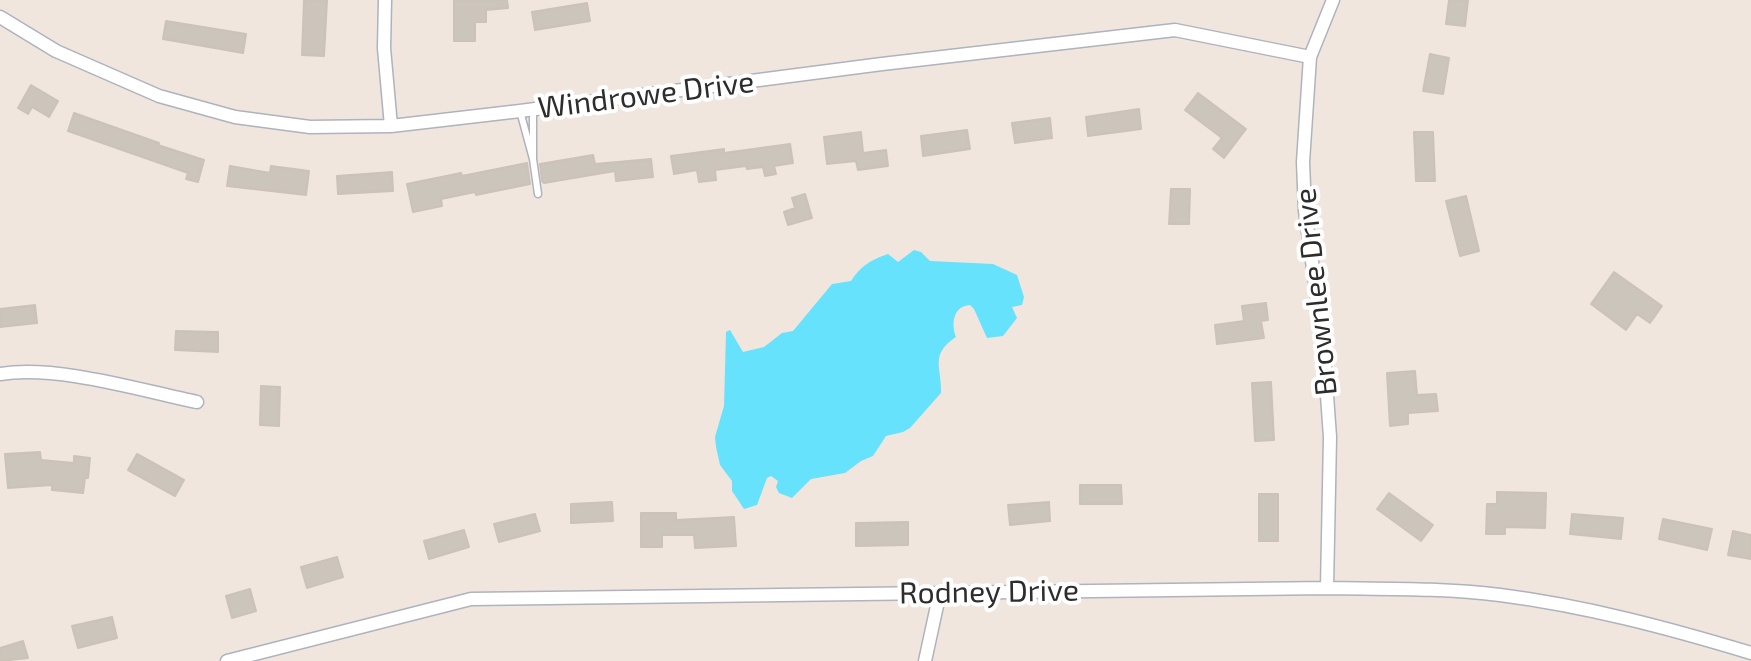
<!DOCTYPE html>
<style>
body{margin:0}
canvas{display:block;background:#f0e6de}
</style>
<canvas width="1751" height="661"></canvas>
<script>
const ctx = document.querySelector('canvas').getContext('2d');
ctx.lineJoin = 'round';
function fillPath(path, color) { ctx.fillStyle = color; ctx.fill(path, 'evenodd'); }
function strokePath(path, color, width, dash) { ctx.strokeStyle = color; ctx.lineWidth = width; ctx.lineCap = dash ? 'butt' : 'round'; ctx.setLineDash(dash || []); ctx.stroke(path); }
function write(font, color, halo, rows, align = 'center') {
  ctx.font = font + ' "Exo 2",sans-serif'; ctx.lineWidth = 8; ctx.setLineDash([]); ctx.textBaseline = 'middle'; ctx.strokeStyle = halo; ctx.fillStyle = color; for (const [text, x, y, turn = 0] of rows) {
    ctx.save(); ctx.translate(x, y); ctx.rotate((+turn || 0) * Math.PI / 180); ctx.textAlign = isNaN(turn) ? turn : align; if (halo) ctx.strokeText(text, 0, 0); ctx.fillText(text, 0, 0); ctx.restore();
  }
}
const water = new Path2D(`
 M 914,250 L 921,252 L 930,261 L 993,264 L 1017,275 L 1024,297 L 1022,305 L 1012,307 L 1017,318 L 1003,336 L 987,338 L 974,309 L 970,305 C 953,306 951,324 956,337 C 929,355 942,367 941,393 L 910,428 L 903,432 L 886,436 L 873,456 L 861,461 L 845,473 L 811,479 L 792,498 L 779,493 L 776,487 L 778,481 L 771,476 L 767,478 L 757,505 L 744,509 L 732,491 L 732,481 L 720,465 L 716,447 L 715,437 L 724,406 L 726,332 L 730,330 L 743,352 L 764,347 L 782,333 L 793,331 L 832,284 L 851,281 C 861,266 870,260 888,254 L 898,262 Z`);
const building = new Path2D(`
 M 304,0 L 327,0 L 324,56 L 302,55 Z
 M 454,0 L 507,0 L 508,8 L 486,10 L 486,22 L 475,22 L 475,41 L 454,41 Z
 M 1449,0 L 1468,0 L 1465,26 L 1446,24 Z
 M 587,3 L 590,21 L 535,30 L 532,12 Z
 M 166,21 L 246,34 L 243,53 L 163,39 Z
 M 1430,54 L 1449,58 L 1443,94 L 1423,91 Z
 M 31,85 L 58,101 L 49,117 L 32,107 L 28,114 L 18,108 Z
 M 1198,93 L 1246,129 L 1224,158 L 1213,149 L 1222,138 L 1185,110 Z
 M 1139,109 L 1141,129 L 1088,136 L 1086,117 Z
 M 74,113 L 159,143 L 158,145 L 204,160 L 198,182 L 186,179 L 188,173 L 68,131 Z
 M 1050,118 L 1052,138 L 1015,143 L 1012,123 Z
 M 967,130 L 970,149 L 923,156 L 921,136 Z
 M 861,132 L 863,153 L 886,150 L 888,166 L 858,170 L 856,161 L 827,164 L 824,137 Z
 M 1414,132 L 1433,132 L 1435,181 L 1416,181 Z
 M 790,144 L 793,163 L 774,166 L 776,174 L 765,176 L 763,167 L 747,169 L 746,166 L 715,170 L 716,180 L 699,182 L 697,170 L 674,174 L 671,156 L 724,149 L 724,153 Z
 M 593,155 L 595,164 L 651,159 L 653,177 L 616,181 L 615,171 L 544,183 L 542,181 L 540,164 Z
 M 527,163 L 530,184 L 476,195 L 475,192 L 441,199 L 442,206 L 413,212 L 407,184 L 461,173 L 462,176 Z
 M 230,166 L 270,173 L 271,166 L 309,171 L 306,195 L 227,186 Z
 M 392,172 L 393,191 L 338,194 L 337,176 Z
 M 1171,189 L 1190,189 L 1189,224 L 1169,224 Z
 M 805,194 L 812,218 L 788,225 L 784,212 L 795,208 L 792,198 Z
 M 1466,196 L 1479,251 L 1460,256 L 1446,201 Z
 M 1614,272 L 1662,306 L 1650,323 L 1637,314 L 1626,330 L 1591,304 Z
 M 1266,303 L 1268,320 L 1261,321 L 1264,338 L 1217,344 L 1215,325 L 1244,321 L 1242,306 Z
 M 35,305 L 37,323 L 0,327 L 0,309 Z
 M 176,331 L 218,332 L 218,352 L 175,350 Z
 M 1415,371 L 1417,395 L 1436,394 L 1438,411 L 1408,413 L 1408,424 L 1390,426 L 1387,373 Z
 M 1271,382 L 1274,440 L 1255,441 L 1252,383 Z
 M 261,386 L 280,387 L 279,426 L 260,425 Z
 M 40,452 L 41,460 L 74,463 L 74,456 L 90,458 L 88,478 L 85,478 L 83,493 L 52,490 L 52,485 L 8,488 L 5,454 Z
 M 137,454 L 184,480 L 175,496 L 128,470 Z
 M 1080,485 L 1121,485 L 1122,504 L 1080,504 Z
 M 1497,492 L 1546,493 L 1545,528 L 1505,527 L 1505,534 L 1486,534 L 1487,504 L 1497,504 Z
 M 1389,493 L 1433,525 L 1421,541 L 1377,509 Z
 M 1259,494 L 1278,494 L 1278,541 L 1259,541 Z
 M 612,502 L 613,521 L 571,523 L 571,504 Z
 M 1049,502 L 1050,521 L 1010,525 L 1008,505 Z
 M 641,513 L 676,513 L 676,520 L 734,517 L 736,546 L 695,548 L 694,535 L 662,535 L 662,547 L 641,547 Z
 M 535,514 L 540,531 L 499,542 L 494,524 Z
 M 1572,514 L 1623,518 L 1621,539 L 1570,534 Z
 M 1663,519 L 1712,529 L 1707,550 L 1659,539 Z
 M 908,522 L 908,545 L 856,546 L 856,523 Z
 M 464,530 L 469,547 L 429,559 L 424,541 Z
 M 1733,531 L 1751,535 L 1751,559 L 1728,555 Z
 M 337,557 L 343,577 L 307,588 L 301,567 Z
 M 250,589 L 256,611 L 232,618 L 226,596 Z
 M 112,617 L 117,638 L 78,648 L 72,626 Z
 M 23,641 L 28,658 L 0,661 L 0,648 Z`);
const service = new Path2D(`
 M 520,111 L 533,159 L 533,110
 M 533,159 L 538,194`);
const minor = new Path2D(`
 M 385,0 L 384,48 L 391,126
 M 0,17 L 56,51 L 159,96 L 235,117 L 310,127 L 391,126 L 520,111 L 882,64 L 1175,30 L 1310,57
 M 0,374 C 58,365 139,390 197,402
 M 1327,588 L 1330,437 L 1323,340 L 1305,211 L 1303,162 L 1310,57 L 1333,0
 M 227,661 L 471,599 L 1327,588 C 1385,589 1443,588 1500,595 C 1586,606 1668,628 1751,653
 M 925,661 L 940,592`);
const streetNames = [
 ["Windrowe Drive",646,95,-7],
 ["Brownlee Drive",1316,292,-96],
 ["Rodney Drive",989,592,-1]
];
fillPath(water, '#67e2fc');
fillPath(building, '#cbc5bc');
strokePath(building, '#ccc2b7', 2);
strokePath(service, '#aeb3be', 9);
strokePath(minor, '#aeb3be', 15);
strokePath(service, '#fff', 6);
strokePath(minor, '#fff', 12);
write('30px', '#2d2d2d', '#fff', streetNames);
</script>
